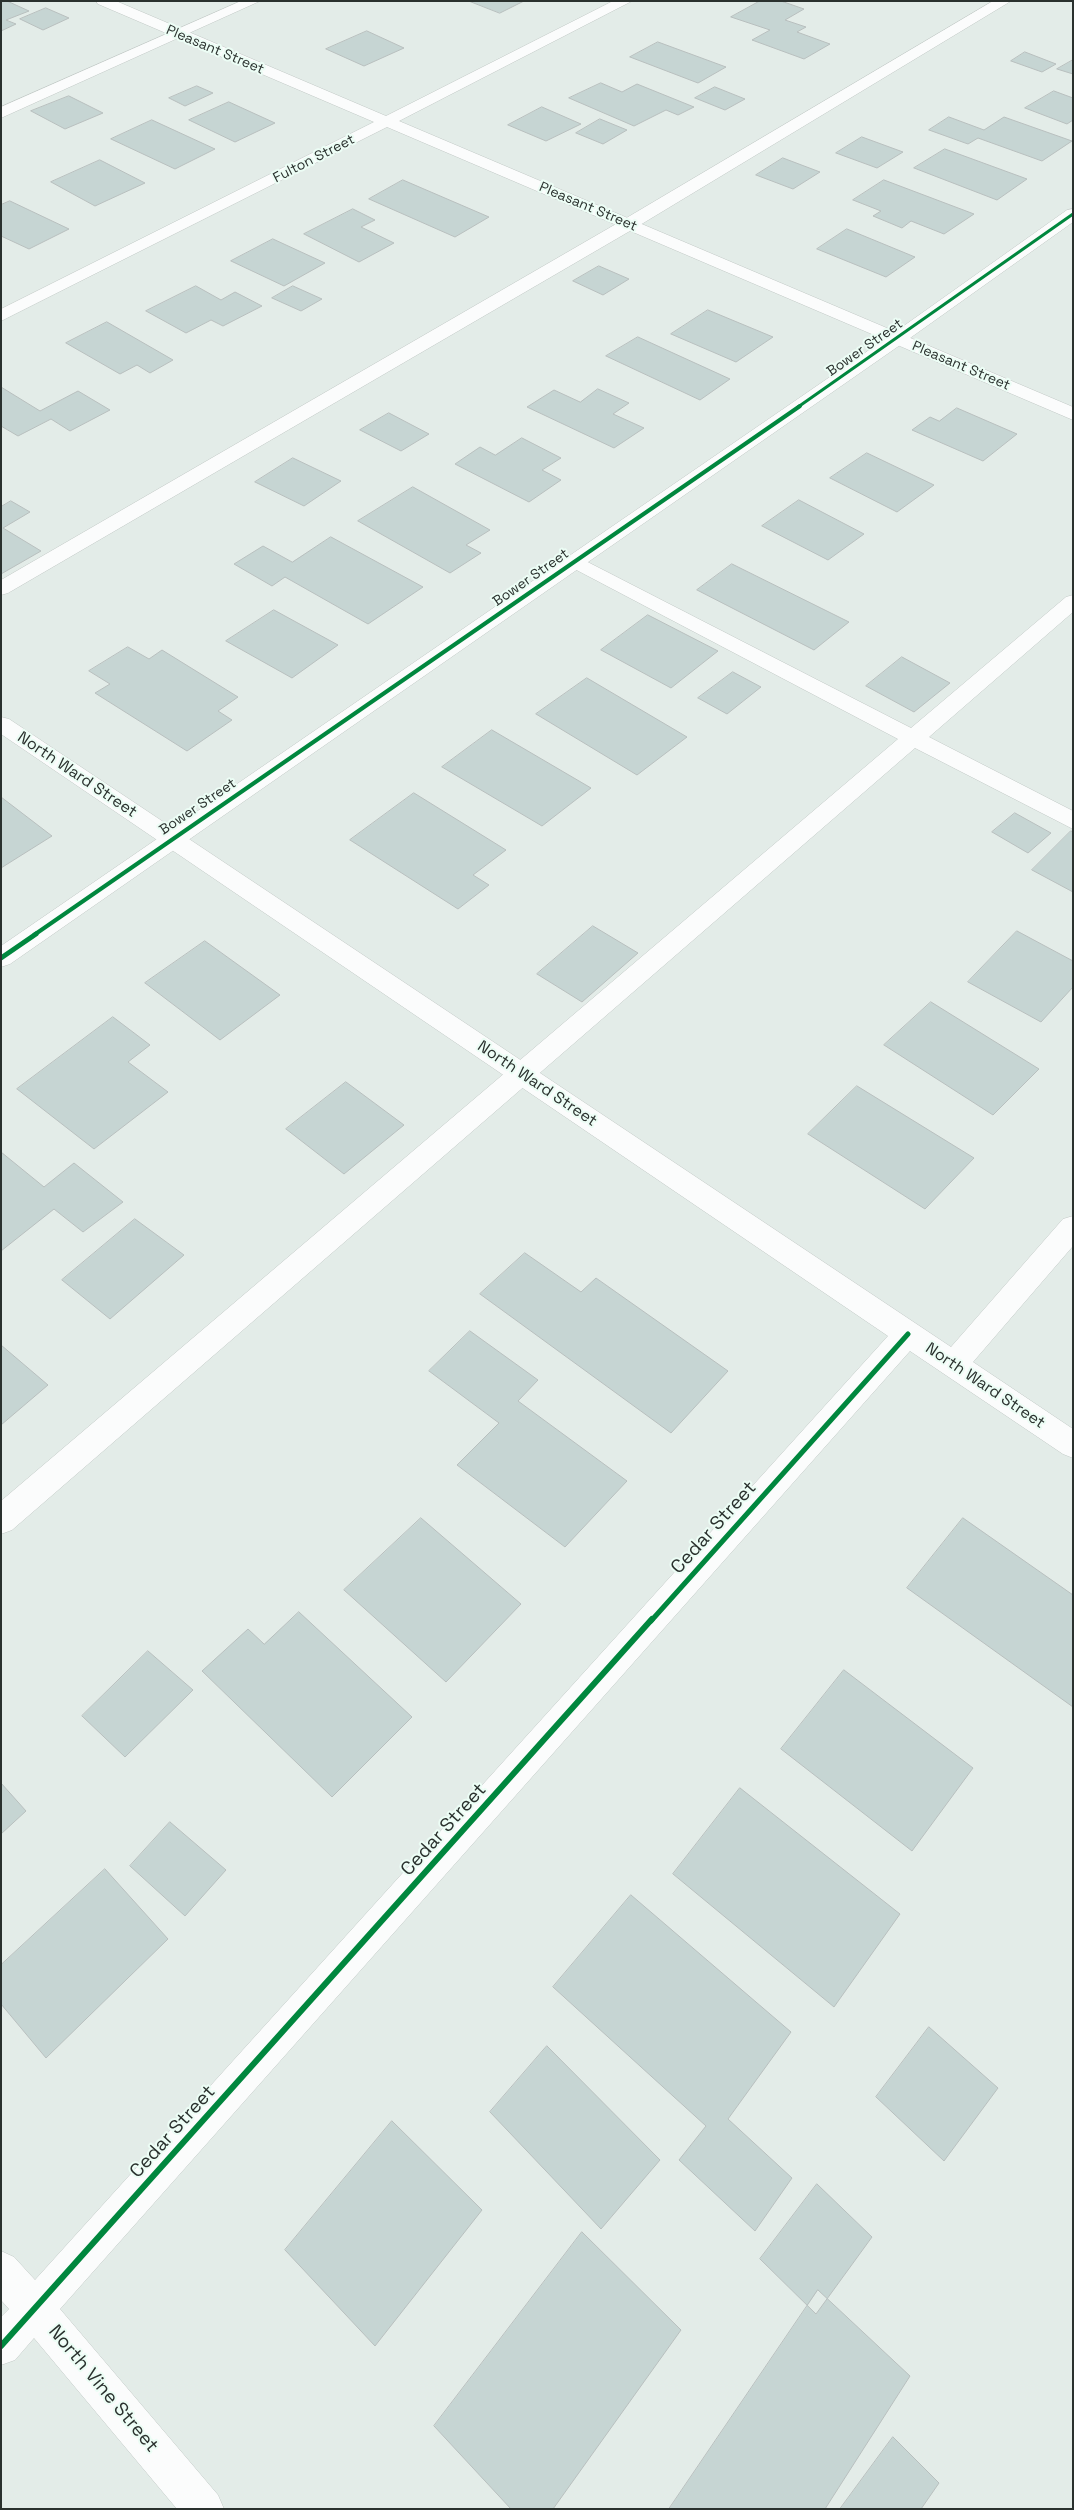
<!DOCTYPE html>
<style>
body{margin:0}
#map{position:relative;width:1074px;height:2510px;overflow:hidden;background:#e3ece8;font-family:"Space Grotesk",sans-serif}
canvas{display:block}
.frame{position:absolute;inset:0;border:2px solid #2a312e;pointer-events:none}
</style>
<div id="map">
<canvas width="1074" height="2510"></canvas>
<div class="frame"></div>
</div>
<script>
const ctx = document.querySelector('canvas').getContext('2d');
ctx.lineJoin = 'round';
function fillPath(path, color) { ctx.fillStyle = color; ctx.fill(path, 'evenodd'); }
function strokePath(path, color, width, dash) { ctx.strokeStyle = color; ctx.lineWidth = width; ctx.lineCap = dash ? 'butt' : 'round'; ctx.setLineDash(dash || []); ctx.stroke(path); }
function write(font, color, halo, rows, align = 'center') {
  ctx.font = font + ' "Space Grotesk",sans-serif'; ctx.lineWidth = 4; ctx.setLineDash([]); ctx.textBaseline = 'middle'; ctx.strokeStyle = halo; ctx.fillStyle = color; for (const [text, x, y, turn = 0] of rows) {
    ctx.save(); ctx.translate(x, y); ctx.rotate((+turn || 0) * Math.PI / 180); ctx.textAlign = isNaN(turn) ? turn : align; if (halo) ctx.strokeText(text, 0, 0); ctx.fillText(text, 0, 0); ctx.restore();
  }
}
const building = new Path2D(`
 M 1,1 L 7,1 L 29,11 L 6,20 L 16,24 L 1,31 Z
 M 469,1 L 524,1 L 500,13 Z
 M 760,1 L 781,1 L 804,9 L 785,20 L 806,27 L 797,32 L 830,44 L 804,59 L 752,40 L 770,30 L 731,17 Z
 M 46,8 L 69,18 L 43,30 L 20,19 Z
 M 367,31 L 404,48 L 364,66 L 326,49 Z
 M 658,42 L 726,67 L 698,83 L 630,57 Z
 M 1025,52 L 1056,64 L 1042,72 L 1011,61 Z
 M 1073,60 L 1073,74 L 1057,69 Z
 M 601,83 L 622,92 L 637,84 L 694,107 L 678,115 L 666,110 L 634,126 L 569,98 Z
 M 197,86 L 213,93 L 185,106 L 169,98 Z
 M 715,87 L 745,99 L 725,110 L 695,98 Z
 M 1054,91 L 1073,98 L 1073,120 L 1067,124 L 1025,108 Z
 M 69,96 L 103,113 L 65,129 L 31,111 Z
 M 229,102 L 275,123 L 235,142 L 189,120 Z
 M 542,107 L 581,124 L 546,141 L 508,125 Z
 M 949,117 L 984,130 L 1004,117 L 1072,141 L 1042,161 L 978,138 L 968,144 L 929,130 Z
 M 600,119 L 627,130 L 603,144 L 576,133 Z
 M 152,120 L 215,149 L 175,169 L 111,139 Z
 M 862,137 L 903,152 L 877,168 L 836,153 Z
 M 945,149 L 1027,179 L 997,200 L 914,168 Z
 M 783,158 L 820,172 L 793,189 L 756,175 Z
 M 100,160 L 145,183 L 95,206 L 51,182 Z
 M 403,180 L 489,217 L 455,237 L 369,199 Z
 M 884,180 L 974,214 L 944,234 L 911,221 L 902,228 L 873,216 L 881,211 L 853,200 Z
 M 10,201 L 69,229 L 29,249 L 1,236 L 1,205 Z
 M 353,209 L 375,220 L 361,227 L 394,243 L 359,262 L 304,234 Z
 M 847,229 L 915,257 L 886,277 L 817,249 Z
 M 273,239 L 325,263 L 284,286 L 231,261 Z
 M 599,266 L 629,279 L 603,295 L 573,281 Z
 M 196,286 L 221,300 L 235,292 L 262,306 L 223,326 L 211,320 L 186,333 L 146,311 Z
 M 293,286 L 322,299 L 301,311 L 272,298 Z
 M 708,310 L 773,337 L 736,362 L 671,334 Z
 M 107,322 L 173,360 L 150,373 L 137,365 L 120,374 L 66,343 Z
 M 638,337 L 730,379 L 700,400 L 606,356 Z
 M 1,387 L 40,411 L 78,391 L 110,410 L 70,431 L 51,419 L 18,436 L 1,426 Z
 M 598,389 L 629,403 L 613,414 L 644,428 L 614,448 L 527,407 L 554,390 L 580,402 Z
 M 957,408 L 1017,434 L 983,461 L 912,430 L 930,417 L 939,421 Z
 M 389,413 L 429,434 L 401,451 L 360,430 Z
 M 522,438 L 561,458 L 542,470 L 561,480 L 529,502 L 455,464 L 480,447 L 495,455 Z
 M 867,453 L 934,485 L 897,512 L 830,478 Z
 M 293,458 L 341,481 L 304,506 L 255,482 Z
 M 413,487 L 490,530 L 466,545 L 481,553 L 450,573 L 358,521 Z
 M 799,500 L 864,534 L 828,560 L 762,526 Z
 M 11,501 L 30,512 L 3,528 L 41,551 L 1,574 L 1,507 Z
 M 331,537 L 423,587 L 368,624 L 285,577 L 272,586 L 234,564 L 263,546 L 292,562 Z
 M 732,564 L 849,622 L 814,650 L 697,590 Z
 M 274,610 L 338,645 L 292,678 L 226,641 Z
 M 648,615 L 718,651 L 671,688 L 601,650 Z
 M 128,647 L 149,659 L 162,650 L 238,697 L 218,711 L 232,720 L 187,751 L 95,693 L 110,684 L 89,671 Z
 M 902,657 L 950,683 L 914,712 L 866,686 Z
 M 733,672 L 761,687 L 727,714 L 698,698 Z
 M 587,678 L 687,737 L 637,775 L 536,714 Z
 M 492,730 L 591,788 L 542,826 L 442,767 Z
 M 414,793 L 506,850 L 473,875 L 489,885 L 458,909 L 350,840 Z
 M 1,797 L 52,836 L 1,868 Z
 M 1015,813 L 1051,833 L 1028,853 L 992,832 Z
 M 1071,831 L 1073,832 L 1073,892 L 1032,870 Z
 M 593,926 L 638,953 L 582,1002 L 537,974 Z
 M 1017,931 L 1073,961 L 1073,987 L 1041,1022 L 968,982 Z
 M 205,941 L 280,995 L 220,1040 L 145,983 Z
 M 931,1002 L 1039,1069 L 993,1115 L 884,1045 Z
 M 113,1017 L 150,1045 L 128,1062 L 168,1092 L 94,1149 L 17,1089 Z
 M 346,1082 L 404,1125 L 344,1174 L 286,1129 Z
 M 857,1086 L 974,1158 L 925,1209 L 808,1134 Z
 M 1,1152 L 44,1187 L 74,1163 L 123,1202 L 83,1232 L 54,1209 L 1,1251 Z
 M 135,1219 L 184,1255 L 110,1319 L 62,1280 Z
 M 525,1253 L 581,1292 L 596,1278 L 728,1371 L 671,1433 L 480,1294 Z
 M 470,1331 L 538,1380 L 518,1401 L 627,1481 L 565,1547 L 457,1465 L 499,1423 L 429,1371 Z
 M 1,1345 L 48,1385 L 1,1425 Z
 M 421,1518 L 521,1604 L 446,1682 L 344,1590 Z
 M 963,1518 L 1073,1595 L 1073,1707 L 907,1588 Z
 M 299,1612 L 412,1717 L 332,1797 L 202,1671 L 248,1629 L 264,1644 Z
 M 148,1651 L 193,1690 L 125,1757 L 82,1716 Z
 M 844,1670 L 973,1768 L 912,1851 L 781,1749 Z
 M 1,1783 L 26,1811 L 1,1834 Z
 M 740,1788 L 900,1914 L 834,2007 L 673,1874 Z
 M 170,1822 L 226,1870 L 185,1916 L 130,1866 Z
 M 105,1869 L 168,1939 L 46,2058 L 1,2004 L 1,1965 Z
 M 631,1895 L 791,2032 L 728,2119 L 792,2178 L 755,2231 L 679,2160 L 706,2126 L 553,1987 Z
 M 929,2027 L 998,2088 L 944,2161 L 876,2097 Z
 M 547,2046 L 660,2160 L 601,2229 L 490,2112 Z
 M 392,2121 L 482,2210 L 375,2346 L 285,2250 Z
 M 817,2184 L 872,2237 L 816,2314 L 760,2259 Z
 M 582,2232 L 681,2330 L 553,2509 L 511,2509 L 434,2426 Z
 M 818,2290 L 910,2376 L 825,2509 L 669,2509 Z
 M 893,2437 L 939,2483 L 921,2509 L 840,2509 Z`);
const lane = new Path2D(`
 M 241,1 L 260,1 L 1,118 L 1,107 Z
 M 993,1 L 1011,1 L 635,228 L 8,593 L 1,595 L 1,580 L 623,220 Z
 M 574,555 L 911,728 L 1066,597 L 1073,595 L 1073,612 L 929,737 L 1073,811 L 1073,829 L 915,748 L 12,1530 L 1,1534 L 1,1501 L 898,739 L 567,565 L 564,561 L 567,557 Z`);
const street = new Path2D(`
 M 96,1 L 116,1 L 386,116 L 613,1 L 632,1 L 399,121 L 1073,407 L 1073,420 L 387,127 L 1,321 L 1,309 L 374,122 L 98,4 Z
 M 1,717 L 9,719 L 951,1347 L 1063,1219 L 1073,1216 L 1073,1246 L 973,1362 L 1073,1429 L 1073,1458 L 1063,1454 L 910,1351 L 60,2309 L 218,2495 L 224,2509 L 177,2509 L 34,2338 L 15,2360 L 1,2365 L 1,2317 L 9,2309 L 1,2300 L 1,2251 L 14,2257 L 35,2280 L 888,1336 L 1,734 Z`);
const secondary = new Path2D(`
 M 1073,209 L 1073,222 L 903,343 L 10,964 L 1,967 L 1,946 L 891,335 L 1067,210 Z`);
const cyclewayFar3 = new Path2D(`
 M 798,407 L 1073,214`);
const cyclewayFar2 = new Path2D(`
 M 34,935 L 800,406`);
const cyclewayFar1 = new Path2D(`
 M 1,958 L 36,934
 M 651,1621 L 908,1334`);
const cycleway = new Path2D(`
 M 1,2346 L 652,1619`);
const farStreetnames = [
 ["Pleasant Street",215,50,23],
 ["Fulton Street",314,159,-27],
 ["Pleasant Street",588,207,23],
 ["Bower Street",865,348,-35],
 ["Pleasant Street",961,366,23],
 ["Bower Street",531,578,-35],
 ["Bower Street",198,807,-34]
];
const streetNames = [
 ["North Ward Street",77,775,34],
 ["North Ward Street",537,1084,34],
 ["North Ward Street",985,1386,34]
];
const nearStreetnames = [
 ["Cedar Street",714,1528,-48],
 ["Cedar Street",444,1830,-48],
 ["Cedar Street",173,2132,-48],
 ["North Vine Street",103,2389,50]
];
fillPath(building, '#c6d5d3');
strokePath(building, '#b8bfbe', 1);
strokePath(lane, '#c1c8c5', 1);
strokePath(street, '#c1c8c5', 1);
strokePath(secondary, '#c1c8c5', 1);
fillPath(lane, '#fbfcfc');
fillPath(street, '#fbfcfc');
fillPath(secondary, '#fbfcfc');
strokePath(cyclewayFar3, '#00873e', 3);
strokePath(cyclewayFar2, '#00873e', 4);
strokePath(cyclewayFar1, '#00873e', 5);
strokePath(cycleway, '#00873e', 6);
write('14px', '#2a312e', '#ecfdf5', farStreetnames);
write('16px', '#2a312e', '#ecfdf5', streetNames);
write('19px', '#2a312e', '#ecfdf5', nearStreetnames);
</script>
